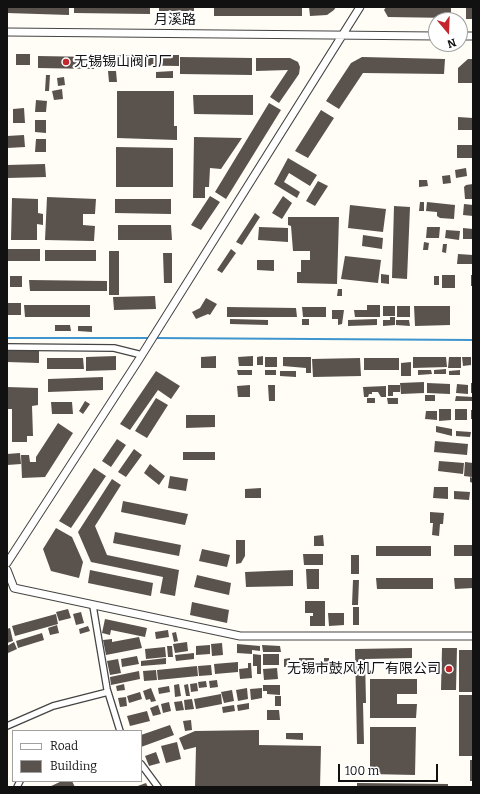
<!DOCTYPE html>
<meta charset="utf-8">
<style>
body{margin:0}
#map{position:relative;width:480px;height:794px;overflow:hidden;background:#fffdf5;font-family:Bitter,serif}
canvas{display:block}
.frame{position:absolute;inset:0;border:8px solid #111;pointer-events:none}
.legend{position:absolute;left:12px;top:730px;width:130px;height:52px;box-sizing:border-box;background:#fff;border:1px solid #a0a0a0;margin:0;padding:5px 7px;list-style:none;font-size:12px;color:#111}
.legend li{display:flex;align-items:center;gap:8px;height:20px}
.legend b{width:20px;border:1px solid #a0a0a0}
.north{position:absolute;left:428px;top:12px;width:40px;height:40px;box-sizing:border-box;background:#fff;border:1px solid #a0a0a0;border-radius:50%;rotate:161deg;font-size:11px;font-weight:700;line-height:16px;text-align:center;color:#111}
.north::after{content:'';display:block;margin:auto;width:14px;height:18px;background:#c4262e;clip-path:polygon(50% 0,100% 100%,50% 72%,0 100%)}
.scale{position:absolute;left:338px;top:764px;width:100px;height:18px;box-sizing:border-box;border:2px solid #111;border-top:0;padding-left:5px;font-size:12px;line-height:14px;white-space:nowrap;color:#111;-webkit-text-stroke:3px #fff;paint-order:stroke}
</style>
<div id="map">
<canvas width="480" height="794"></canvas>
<div class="frame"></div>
<ul class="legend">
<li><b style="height:5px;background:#fff"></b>Road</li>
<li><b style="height:11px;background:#5a524d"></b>Building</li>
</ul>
<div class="north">N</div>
<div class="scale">100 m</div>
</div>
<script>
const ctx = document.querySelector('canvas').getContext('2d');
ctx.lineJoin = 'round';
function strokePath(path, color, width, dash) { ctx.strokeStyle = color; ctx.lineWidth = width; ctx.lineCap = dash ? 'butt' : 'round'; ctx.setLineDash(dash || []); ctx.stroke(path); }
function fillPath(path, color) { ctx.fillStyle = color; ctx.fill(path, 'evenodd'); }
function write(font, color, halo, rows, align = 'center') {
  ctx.font = font + ' Bitter,"Noto Sans SC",serif'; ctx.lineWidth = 4; ctx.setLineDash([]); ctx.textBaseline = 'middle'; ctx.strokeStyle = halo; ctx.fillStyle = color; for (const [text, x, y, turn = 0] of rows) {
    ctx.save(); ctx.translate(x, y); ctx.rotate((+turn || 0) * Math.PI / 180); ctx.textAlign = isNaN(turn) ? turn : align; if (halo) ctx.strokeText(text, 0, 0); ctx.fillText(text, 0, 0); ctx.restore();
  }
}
const stream = new Path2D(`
 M 7,338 L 150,338
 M 154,338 L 473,340`);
const building = new Path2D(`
 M 7,7 L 69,7 L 69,15 L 7,13 Z
 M 74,7 L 150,7 L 150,14 L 74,13 Z
 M 159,7 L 194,7 L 194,11 L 159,11 Z
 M 214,7 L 302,7 L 302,16 L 214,16 Z
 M 309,7 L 336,7 L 334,10 L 327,15 L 310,16 Z
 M 386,7 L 451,7 L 451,18 L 388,17 L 384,10 Z
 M 466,7 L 473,7 L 473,19 L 466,19 Z
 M 16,54 L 30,54 L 30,65 L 16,65 Z
 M 112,55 L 179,55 L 179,66 L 112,65 Z
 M 38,56 L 94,57 L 94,69 L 38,68 Z
 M 180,57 L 252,58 L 252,75 L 180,74 Z
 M 362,57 L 445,59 L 444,74 L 363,73 L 339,109 L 326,101 L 351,63 Z
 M 256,58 L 290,58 L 298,62 L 300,67 L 299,74 L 279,103 L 270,97 L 288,70 L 256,71 Z
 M 468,59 L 473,59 L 473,83 L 458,83 L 458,68 Z
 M 108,71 L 116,71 L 117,82 L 109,82 Z
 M 173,71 L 173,78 L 156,78 L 156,72 Z
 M 46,75 L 50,75 L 49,91 L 45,91 Z
 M 64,77 L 65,85 L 58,86 L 57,78 Z
 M 62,89 L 63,99 L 54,100 L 52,91 Z
 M 117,91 L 174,91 L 174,126 L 177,126 L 177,140 L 117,138 Z
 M 193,95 L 253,95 L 253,115 L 194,114 Z
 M 36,100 L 47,101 L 46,112 L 35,112 Z
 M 269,103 L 281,110 L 226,199 L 215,192 Z
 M 24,108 L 25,123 L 13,123 L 13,109 Z
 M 321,110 L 334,118 L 308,158 L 295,151 Z
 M 458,117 L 473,118 L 473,130 L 458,130 Z
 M 35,120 L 46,120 L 46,133 L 35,132 Z
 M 24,135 L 25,147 L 7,148 L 7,136 Z
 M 194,137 L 242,138 L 221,169 L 210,168 L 209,187 L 205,187 L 205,198 L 193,198 Z
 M 36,139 L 46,139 L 46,152 L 35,152 Z
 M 457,145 L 473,145 L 473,158 L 457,158 Z
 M 116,147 L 173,148 L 173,187 L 116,187 Z
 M 288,158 L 317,175 L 310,186 L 289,173 L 284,182 L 300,192 L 297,198 L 274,184 Z
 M 45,164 L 46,177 L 7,178 L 7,165 Z
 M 466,168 L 467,176 L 456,178 L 455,170 Z
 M 450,175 L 451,183 L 443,184 L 442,176 Z
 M 419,180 L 427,180 L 428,186 L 419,187 Z
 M 318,181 L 328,186 L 315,206 L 306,201 Z
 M 473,184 L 473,199 L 465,199 L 464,187 L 466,185 Z
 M 210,196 L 220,202 L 201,230 L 191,225 Z
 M 283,196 L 292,203 L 282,219 L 272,213 Z
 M 47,197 L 96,199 L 95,214 L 83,214 L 83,225 L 95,226 L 94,241 L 45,240 Z
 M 12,198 L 38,199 L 38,213 L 43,214 L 43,225 L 37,224 L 37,240 L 11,240 Z
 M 115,199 L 171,199 L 171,214 L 115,213 Z
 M 420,202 L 424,202 L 424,211 L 419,211 Z
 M 427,202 L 455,205 L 454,219 L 440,218 L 437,216 L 437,212 L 426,211 Z
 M 464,204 L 473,205 L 473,216 L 463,215 Z
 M 350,205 L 386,209 L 383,232 L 348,228 Z
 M 394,206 L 410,207 L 407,279 L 392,278 Z
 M 255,213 L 260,217 L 242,245 L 236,242 Z
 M 288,217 L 339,217 L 337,284 L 297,283 L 297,272 L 301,272 L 301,260 L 310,260 L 310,251 L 293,251 L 291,226 L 288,225 Z
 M 118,225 L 171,225 L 172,240 L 118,240 Z
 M 259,227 L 288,228 L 288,242 L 258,240 Z
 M 427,227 L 440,227 L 439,238 L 426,238 Z
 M 463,228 L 473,229 L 473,239 L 463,239 Z
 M 446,230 L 460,231 L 459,240 L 445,238 Z
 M 363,235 L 383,238 L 382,249 L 362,246 Z
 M 424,242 L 429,243 L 428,250 L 423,250 Z
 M 443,244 L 447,244 L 446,253 L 442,252 Z
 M 7,249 L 40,249 L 40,261 L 7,261 Z
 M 231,249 L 236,253 L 222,273 L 217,270 Z
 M 45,250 L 96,250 L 96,261 L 45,261 Z
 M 109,251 L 119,251 L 119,295 L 109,295 Z
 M 163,253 L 172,253 L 172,283 L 164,283 Z
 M 458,254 L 473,255 L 473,264 L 457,264 Z
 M 345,256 L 381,260 L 378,283 L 341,279 Z
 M 257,260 L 274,260 L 274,271 L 257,270 Z
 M 381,274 L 389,275 L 389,284 L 381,283 Z
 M 442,275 L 455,275 L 455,288 L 442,288 Z
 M 471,275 L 473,275 L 473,286 L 471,286 Z
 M 10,276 L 22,276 L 22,287 L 10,287 Z
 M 434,276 L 439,276 L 439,285 L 434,285 Z
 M 29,280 L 107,281 L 107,291 L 30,291 Z
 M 338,289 L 342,289 L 342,296 L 337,296 Z
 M 155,296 L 156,309 L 114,310 L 113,297 Z
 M 206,298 L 217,304 L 210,315 L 208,314 L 196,319 L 192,312 L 200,308 Z
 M 7,303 L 21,303 L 21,315 L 7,315 Z
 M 24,305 L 90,305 L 90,317 L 25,317 Z
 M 367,305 L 380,305 L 380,317 L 355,317 L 354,310 L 367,310 Z
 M 383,306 L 395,306 L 395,316 L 383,316 Z
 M 397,306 L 410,306 L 410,317 L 397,317 Z
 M 414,306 L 450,306 L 450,325 L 415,326 Z
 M 227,307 L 296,308 L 297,317 L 227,317 Z
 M 302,307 L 326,307 L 326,317 L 303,317 Z
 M 332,310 L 344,310 L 342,324 L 338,325 L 338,319 L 332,319 Z
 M 390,317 L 395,317 L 395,325 L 383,326 L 383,320 L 390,320 Z
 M 230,319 L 268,320 L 268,325 L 230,324 Z
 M 302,319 L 309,319 L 309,325 L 302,325 Z
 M 377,319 L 377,325 L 348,326 L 348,320 Z
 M 396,320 L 409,320 L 410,326 L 396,325 Z
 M 55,325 L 70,325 L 71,331 L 55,331 Z
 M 78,326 L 92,326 L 92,332 L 78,331 Z
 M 7,349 L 39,349 L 39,363 L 7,362 Z
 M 116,356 L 116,370 L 86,371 L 86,357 Z
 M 216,356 L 216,368 L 201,368 L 201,357 Z
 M 253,356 L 253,366 L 239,366 L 238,357 Z
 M 263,356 L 263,365 L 257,365 L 257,357 Z
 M 265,357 L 277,357 L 277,367 L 265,367 Z
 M 283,357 L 311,357 L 311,373 L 306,373 L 306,368 L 283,366 Z
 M 413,357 L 446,357 L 447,367 L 413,368 Z
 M 449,357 L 461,357 L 461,368 L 448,368 Z
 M 462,357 L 471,357 L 471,365 L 463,366 Z
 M 47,358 L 83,358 L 84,369 L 47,369 Z
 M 360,358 L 361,376 L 313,377 L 312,359 Z
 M 364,358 L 399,358 L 399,370 L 364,370 Z
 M 411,362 L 411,376 L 401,376 L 401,363 Z
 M 446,369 L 446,374 L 434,374 L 434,370 Z
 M 237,370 L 252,370 L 252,375 L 238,375 Z
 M 265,370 L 276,370 L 276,375 L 265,375 Z
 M 418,370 L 431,370 L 432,374 L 418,375 Z
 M 460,370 L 460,375 L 449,375 L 449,371 Z
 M 156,371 L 180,386 L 171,399 L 158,390 L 130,430 L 120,424 Z
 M 280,371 L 296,371 L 296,377 L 280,376 Z
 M 103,377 L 103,390 L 48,392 L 48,379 Z
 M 424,382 L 424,393 L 401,394 L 400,383 Z
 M 427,383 L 450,384 L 450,394 L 427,393 Z
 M 471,383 L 473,383 L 473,393 L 471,393 Z
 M 457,384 L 468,385 L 468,394 L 456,393 Z
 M 250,385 L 250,397 L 238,397 L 237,386 Z
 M 268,385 L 275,385 L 275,401 L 269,401 Z
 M 388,385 L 400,385 L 400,392 L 393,392 L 393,396 L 388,396 Z
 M 386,386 L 386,397 L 381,397 L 378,392 L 372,392 L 372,394 L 369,394 L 368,397 L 364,397 L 363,387 Z
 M 7,387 L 38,388 L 38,405 L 32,406 L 33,436 L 27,436 L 27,442 L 12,442 L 12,409 L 7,409 Z
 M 425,395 L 435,395 L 435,401 L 425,401 Z
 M 456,396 L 473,397 L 473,401 L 455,401 Z
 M 156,398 L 168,405 L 147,438 L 135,431 Z
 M 367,398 L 375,398 L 375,403 L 367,403 Z
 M 387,398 L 398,398 L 398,404 L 388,404 Z
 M 85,401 L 90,404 L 83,414 L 79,411 Z
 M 51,402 L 72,402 L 73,414 L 52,414 Z
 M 439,409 L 451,409 L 451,420 L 439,421 Z
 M 455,409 L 467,409 L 467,420 L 455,420 Z
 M 471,410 L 473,410 L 473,419 L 471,419 Z
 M 426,411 L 437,411 L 437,420 L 425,419 Z
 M 186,415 L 215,415 L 215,427 L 186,428 Z
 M 58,423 L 73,433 L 45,477 L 22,478 L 21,455 L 29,455 L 30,462 L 36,462 L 36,457 Z
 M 436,426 L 452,429 L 452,436 L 436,432 Z
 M 456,431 L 471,432 L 470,437 L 456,436 Z
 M 117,439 L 126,445 L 111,467 L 102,461 Z
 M 435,441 L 468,444 L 467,455 L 434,452 Z
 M 134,449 L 142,455 L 126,477 L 118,472 Z
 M 183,452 L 215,452 L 215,460 L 183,460 Z
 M 20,453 L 21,464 L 7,465 L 7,454 Z
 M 439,461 L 464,463 L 463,474 L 438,471 Z
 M 465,462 L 473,463 L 472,477 L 464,476 Z
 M 150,464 L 165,476 L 159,485 L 144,473 Z
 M 94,468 L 106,476 L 71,528 L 59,521 Z
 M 170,476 L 188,479 L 186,491 L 168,488 Z
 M 470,477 L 473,478 L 473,483 L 470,482 Z
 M 112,479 L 121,485 L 95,526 L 107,555 L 179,570 L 175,596 L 160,593 L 163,577 L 91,562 L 78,532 Z
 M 434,487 L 448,487 L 448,499 L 433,498 Z
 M 261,488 L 261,498 L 245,498 L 245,489 Z
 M 454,491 L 470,492 L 469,500 L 454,499 Z
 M 123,501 L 188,514 L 185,525 L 121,512 Z
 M 430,512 L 444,513 L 443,524 L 440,524 L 439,536 L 432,535 L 433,523 L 430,523 Z
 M 56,528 L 72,537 L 83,562 L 79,578 L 51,571 L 43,549 Z
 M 115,532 L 181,545 L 179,556 L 113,543 Z
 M 323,535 L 324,546 L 314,546 L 314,536 Z
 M 236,540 L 245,540 L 245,556 L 241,563 L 236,564 Z
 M 454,545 L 473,545 L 473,556 L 454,556 Z
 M 376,546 L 431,546 L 431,556 L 376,556 Z
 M 202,549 L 230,555 L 227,567 L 199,561 Z
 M 303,554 L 323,554 L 323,565 L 304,565 Z
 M 351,555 L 359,555 L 359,574 L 351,574 Z
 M 306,569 L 319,569 L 319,589 L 307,589 Z
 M 90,570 L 153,583 L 151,596 L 88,583 Z
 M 293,570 L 293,586 L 246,587 L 245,572 Z
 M 197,575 L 231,583 L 229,595 L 194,587 Z
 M 376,578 L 433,578 L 433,589 L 377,589 Z
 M 454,578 L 473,578 L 473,588 L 455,589 Z
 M 353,580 L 359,580 L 358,605 L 352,605 Z
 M 305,601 L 325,601 L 325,626 L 310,626 L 310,616 L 313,616 L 313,613 L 305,613 Z
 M 192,602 L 229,610 L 227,623 L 190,615 Z
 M 353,607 L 359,607 L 359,625 L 353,625 Z
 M 68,609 L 71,618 L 59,621 L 56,612 Z
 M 81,612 L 84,623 L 76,625 L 73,614 Z
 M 328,613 L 344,613 L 344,625 L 329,626 Z
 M 56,614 L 58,624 L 15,636 L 12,626 Z
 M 105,619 L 147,628 L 145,637 L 111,630 L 110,635 L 102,633 Z
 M 57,625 L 59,633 L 50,635 L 48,628 Z
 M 88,626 L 90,631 L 80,634 L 79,629 Z
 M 10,628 L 13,641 L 7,643 L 7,629 Z
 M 168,630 L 169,637 L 156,639 L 155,632 Z
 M 176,632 L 178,641 L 174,642 L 172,633 Z
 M 42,633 L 44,640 L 18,648 L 16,641 Z
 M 139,637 L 142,648 L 106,655 L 103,640 L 112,639 L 112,642 Z
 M 14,642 L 17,649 L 8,653 L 7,646 Z
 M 187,642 L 188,651 L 175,653 L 173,644 Z
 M 222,643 L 223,655 L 212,656 L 211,644 Z
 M 237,644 L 260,646 L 260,651 L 252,650 L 252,654 L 237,653 Z
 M 210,645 L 210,654 L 196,655 L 196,646 Z
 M 262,645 L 280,646 L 281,652 L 263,652 Z
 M 167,646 L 172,646 L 173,657 L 168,657 Z
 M 165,647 L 166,657 L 146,659 L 145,649 Z
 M 412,648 L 412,658 L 365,659 L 366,703 L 363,703 L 364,744 L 357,744 L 355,649 Z
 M 442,648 L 457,648 L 456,690 L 441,690 Z
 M 459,650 L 473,650 L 473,692 L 459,692 Z
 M 194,653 L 194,659 L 176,661 L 175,655 Z
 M 253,654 L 261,655 L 261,674 L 257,674 L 257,666 L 253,666 Z
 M 263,654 L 279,654 L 279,665 L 263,665 Z
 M 137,656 L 139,664 L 122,667 L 121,659 Z
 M 166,658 L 166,664 L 141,666 L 141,661 Z
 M 290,658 L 290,667 L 284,667 L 284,659 Z
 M 299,658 L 314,658 L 314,671 L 299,672 Z
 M 324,658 L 329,658 L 329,666 L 324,667 Z
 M 118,659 L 121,673 L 110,675 L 107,661 Z
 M 238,662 L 238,672 L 215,674 L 214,664 Z
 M 248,663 L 251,663 L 252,678 L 240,679 L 239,669 L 248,668 Z
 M 211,665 L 212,675 L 199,676 L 198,666 Z
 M 197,666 L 198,676 L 158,680 L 157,670 Z
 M 277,668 L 278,679 L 264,680 L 263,669 Z
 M 156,670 L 157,680 L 144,681 L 143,671 Z
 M 139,671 L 140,679 L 111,685 L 110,677 Z
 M 370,679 L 417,679 L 417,694 L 397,694 L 397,704 L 417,704 L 416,718 L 370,718 Z
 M 217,680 L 218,687 L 210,688 L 209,681 Z
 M 206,681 L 207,687 L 199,688 L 198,682 Z
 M 197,683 L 198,691 L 191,692 L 190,684 Z
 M 124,684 L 125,690 L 117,691 L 116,686 Z
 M 179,684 L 181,696 L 175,697 L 174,685 Z
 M 188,684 L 190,696 L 186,696 L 184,685 Z
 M 263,685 L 280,685 L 280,695 L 267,694 L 267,691 L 263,691 Z
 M 169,686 L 170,692 L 159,694 L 158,688 Z
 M 151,688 L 156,701 L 151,702 L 150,699 L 146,700 L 143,691 Z
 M 247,688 L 248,699 L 238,701 L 236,690 Z
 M 262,688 L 262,698 L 251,700 L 250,689 Z
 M 232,690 L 234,701 L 224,703 L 221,692 Z
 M 140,692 L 142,699 L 129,703 L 127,696 Z
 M 221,694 L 222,704 L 196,709 L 194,699 Z
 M 459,695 L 473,695 L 473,756 L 459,756 Z
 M 275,696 L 281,696 L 281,706 L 275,706 Z
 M 126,697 L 127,706 L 120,707 L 118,698 Z
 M 192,699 L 194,709 L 185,710 L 184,700 Z
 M 182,701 L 184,710 L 176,711 L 174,702 Z
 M 169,702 L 171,711 L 163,713 L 161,704 Z
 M 249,703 L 249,709 L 238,711 L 237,705 Z
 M 158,705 L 161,714 L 153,716 L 150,708 Z
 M 234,705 L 235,711 L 223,713 L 222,707 Z
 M 267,710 L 279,710 L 280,720 L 267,720 Z
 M 147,711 L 150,721 L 130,726 L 127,716 Z
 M 191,720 L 192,730 L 185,731 L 183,721 Z
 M 170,725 L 174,735 L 141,747 L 141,735 Z
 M 370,727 L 416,727 L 415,775 L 370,774 Z
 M 259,730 L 259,745 L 321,746 L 320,787 L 195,787 L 196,747 L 184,750 L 179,738 L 195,731 Z
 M 286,733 L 303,733 L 303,740 L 286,739 Z
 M 177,742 L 181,759 L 166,763 L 161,746 Z
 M 156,752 L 160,763 L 149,766 L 145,756 Z
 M 470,760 L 473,760 L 473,781 L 470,781 Z
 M 62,781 L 72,781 L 75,787 L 49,787 Z
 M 146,783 L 148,787 L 135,787 Z
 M 357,783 L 448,784 L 448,787 L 357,787 Z`);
const minor = new Path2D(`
 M 7,347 L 114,348 L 142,355
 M 93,606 L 107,689 L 120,731
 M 7,726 L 53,706 L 108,692
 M 141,764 L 158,787
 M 17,787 L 20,781`);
const tertiary = new Path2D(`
 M 7,32 L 436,36
 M 460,36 L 473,36
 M 7,563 L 138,361 L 360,7
 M 7,570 L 14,588 L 240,636 L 473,636`);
const markers = [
 [66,62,4,"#c4262e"],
 [449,669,4,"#c4262e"]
];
const streetNames = [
 ["月溪路",175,20]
];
const poiNames = [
 ["无锡锡山阀门厂",74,62],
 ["无锡市鼓风机厂有限公司",441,669,"right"]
];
strokePath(stream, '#3f96cf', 2);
fillPath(building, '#5a524d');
strokePath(minor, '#444', 8);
strokePath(tertiary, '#444', 9);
strokePath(minor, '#fff', 5.5);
strokePath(tertiary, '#fff', 7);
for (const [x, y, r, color] of markers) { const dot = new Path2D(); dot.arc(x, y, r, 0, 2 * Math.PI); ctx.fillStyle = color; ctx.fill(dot); strokePath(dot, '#fff', 1.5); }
write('14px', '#111', '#fff', streetNames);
write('14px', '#111', '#fff', poiNames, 'left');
</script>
